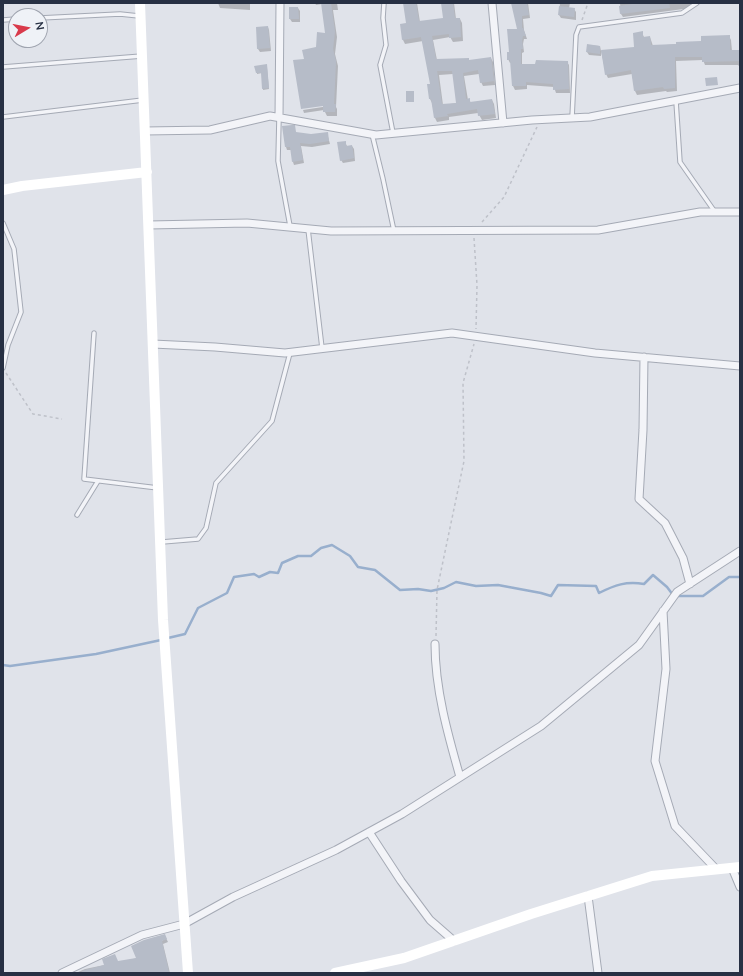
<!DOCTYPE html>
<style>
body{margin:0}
#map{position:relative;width:743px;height:976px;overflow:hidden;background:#e0e3ea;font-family:"Nunito Sans",sans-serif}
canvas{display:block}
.frame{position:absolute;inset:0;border:4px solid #273043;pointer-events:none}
.north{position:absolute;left:8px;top:8px;width:40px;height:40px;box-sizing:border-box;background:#eff2f7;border:1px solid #9fa4af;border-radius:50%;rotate:80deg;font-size:11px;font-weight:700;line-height:16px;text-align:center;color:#273043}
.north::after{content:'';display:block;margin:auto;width:14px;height:18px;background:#d93a4b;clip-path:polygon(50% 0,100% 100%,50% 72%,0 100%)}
</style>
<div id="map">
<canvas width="743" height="976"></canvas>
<div class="frame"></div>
<div class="north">N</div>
</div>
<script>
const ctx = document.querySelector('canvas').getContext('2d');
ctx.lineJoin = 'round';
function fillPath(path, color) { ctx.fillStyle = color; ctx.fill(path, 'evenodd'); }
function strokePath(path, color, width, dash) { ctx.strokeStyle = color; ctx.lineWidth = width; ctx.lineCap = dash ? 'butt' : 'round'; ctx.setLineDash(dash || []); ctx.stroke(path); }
const shadow = new Path2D(`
 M 218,3 L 250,3 L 250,10 L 220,8 Z
 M 315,3 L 337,3 L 338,10 L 333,10 L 337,37 L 335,54 L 338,66 L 336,107 L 337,109 L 337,116 L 327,116 L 324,110 L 304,113 L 303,110 L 329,106 L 306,60 L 317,48 L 326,34 L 322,4 L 316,5 Z
 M 408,3 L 417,3 L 420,22 L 444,19 L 442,3 L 454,3 L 456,19 L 460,19 L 462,23 L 463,41 L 453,42 L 450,37 L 433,40 L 437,60 L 470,61 L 491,58 L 493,62 L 495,85 L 483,86 L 481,82 L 479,74 L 464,76 L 468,100 L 469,99 L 471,103 L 492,100 L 494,104 L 496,118 L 482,120 L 478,113 L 449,117 L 449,120 L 437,122 L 435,118 L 432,103 L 430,99 L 431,85 L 423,41 L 405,44 L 403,40 L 401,25 L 407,24 ZM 453,74 L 457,103 L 443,105 L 439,75 Z
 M 512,3 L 528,3 L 530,18 L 523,19 L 524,30 L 527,39 L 524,39 L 523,44 L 524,52 L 522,53 L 522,65 L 567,62 L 569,65 L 570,93 L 556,93 L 554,87 L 527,85 L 527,89 L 515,90 L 513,86 L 511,63 L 510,63 L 508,59 L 518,30 Z
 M 560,3 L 570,3 L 569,8 L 574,9 L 576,12 L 576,20 L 561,18 L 559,15 Z
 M 620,3 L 690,3 L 691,8 L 623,17 L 621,14 Z
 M 298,8 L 300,11 L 300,22 L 292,22 L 290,19 Z
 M 257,27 L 268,27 L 269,30 L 271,51 L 260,52 L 258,49 Z
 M 642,33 L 644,37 L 650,37 L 653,46 L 702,42 L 729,36 L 731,40 L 732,51 L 740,51 L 740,67 L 738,65 L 705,65 L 703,60 L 676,61 L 677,91 L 667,92 L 666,91 L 637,95 L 635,91 L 632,74 L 608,78 L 606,74 L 601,51 L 601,56 L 589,55 L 587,52 L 588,45 L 600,46 L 601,51 L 636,48 Z
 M 267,67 L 269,89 L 263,90 L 262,73 L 257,74 L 257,73 Z
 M 283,127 L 294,127 L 296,134 L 311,135 L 327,133 L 330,144 L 312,147 L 301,146 L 304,163 L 294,165 L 293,162 L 291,150 L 287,150 L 286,147 Z
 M 345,142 L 347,146 L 352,146 L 354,149 L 355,161 L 343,163 L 341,160 Z
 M 166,938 L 168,942 L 163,944 L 170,973 L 78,972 L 85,969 L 138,958 Z`);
const stream = new Path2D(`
 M 677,596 L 703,596 L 729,577 L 740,577
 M 168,638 L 185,634 L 198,608 L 227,593 L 234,577 L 254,574 L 259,577 L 270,572 L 278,573 L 282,563 L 298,556 L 311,556 L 321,548 L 332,545 L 350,556 L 358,567 L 375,570 L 400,590 L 418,589 L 431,591 L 444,588 L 456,582 L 476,586 L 498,585 L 541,593 L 551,596 L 558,585 L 596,586 L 599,593 C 615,585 626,581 644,584 L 653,575 L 667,587 L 673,595
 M 3,665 L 10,666 L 96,654 L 161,640`);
const building = new Path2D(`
 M 321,3 L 331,3 L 335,32 L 333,49 L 336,61 L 334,104 L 336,104 L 335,112 L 323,112 L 323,106 L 301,109 L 293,60 L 304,59 L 302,50 L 316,47 L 317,32 L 325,33 Z
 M 403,3 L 416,3 L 419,21 L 443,18 L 441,3 L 453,3 L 455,18 L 460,18 L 461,37 L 449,38 L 449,34 L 432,36 L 436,59 L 469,58 L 469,60 L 491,57 L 494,81 L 480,83 L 478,70 L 463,73 L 466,99 L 470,98 L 470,102 L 492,99 L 495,114 L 478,116 L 477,109 L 447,114 L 448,116 L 434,118 L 431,99 L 429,99 L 427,84 L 430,84 L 421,37 L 402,40 L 400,24 L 406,23 ZM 437,71 L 452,71 L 456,103 L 442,104 Z
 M 511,3 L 527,3 L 529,15 L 522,16 L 522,28 L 523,28 L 526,36 L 523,36 L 522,40 L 523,49 L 521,49 L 521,64 L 535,64 L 536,60 L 568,61 L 569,89 L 553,90 L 553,84 L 526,82 L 526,86 L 512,86 L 510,60 L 507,60 L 507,52 L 509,52 L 507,29 L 517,29 Z
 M 639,3 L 669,3 L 670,8 L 620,14 L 619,6 Z
 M 559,6 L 575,8 L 574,17 L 558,15 Z
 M 289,7 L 298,7 L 299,19 L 289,19 Z
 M 268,26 L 270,48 L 257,49 L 256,27 Z
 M 643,31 L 643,37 L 650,36 L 651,45 L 676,44 L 676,42 L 701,41 L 701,36 L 730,35 L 730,50 L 740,50 L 740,61 L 702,62 L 702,57 L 675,57 L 675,88 L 664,89 L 663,87 L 634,91 L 631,70 L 605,75 L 601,50 L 634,47 L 633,33 Z
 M 587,44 L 600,46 L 600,54 L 586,52 Z
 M 267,64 L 269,88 L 262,89 L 261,73 L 256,73 L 254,66 Z
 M 717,77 L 718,85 L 706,86 L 705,78 Z
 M 406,91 L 414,91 L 414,102 L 406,102 Z
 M 292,125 L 295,125 L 296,132 L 311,134 L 328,132 L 329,141 L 310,144 L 300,143 L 303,160 L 292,162 L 290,147 L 285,147 L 282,126 Z
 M 346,141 L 346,146 L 352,145 L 354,158 L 340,161 L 337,142 Z
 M 165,934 L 167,939 L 162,941 L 169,972 L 165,973 L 83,973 L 82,971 L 104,965 L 102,959 L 115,954 L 118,961 L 136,958 L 131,946 L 144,940 Z`);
const path = new Path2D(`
 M 582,20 L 588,3
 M 482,222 L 504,197 L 537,127
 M 474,238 L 477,285 L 476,329
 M 6,373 L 33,414 L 62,419
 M 436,636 L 437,590 L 464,461 L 463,383 L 474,344`);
const lane = new Path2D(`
 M 384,3 L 383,18 L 386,45 L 380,65 L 393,133
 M 40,18 L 120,14 L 139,16
 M 3,20 L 16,19
 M 3,67 L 142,56
 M 676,101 L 680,162 L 715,212
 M 3,117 L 143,100
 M 279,118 L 278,161 L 290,226
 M 572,118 L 576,35 L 579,27 L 682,13 L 697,3
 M 372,134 L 383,179 L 394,231
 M 3,223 L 14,249 L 21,312 L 8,345 L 3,368
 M 308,229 L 322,348
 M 94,333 L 84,479 L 158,488
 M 77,515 L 98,481
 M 162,542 L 198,539 L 206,528 L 216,483 L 272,421 L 290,353`);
const street = new Path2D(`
 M 492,3 L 503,123
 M 279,118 L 280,3
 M 145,131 L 210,130 L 270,116 L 376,135 L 532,120 L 590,117 L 740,88
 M 149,225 L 247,223 L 331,231 L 598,230 L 700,212 L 740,212
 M 153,344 L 215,347 L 285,353 L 452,333 L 595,353 L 740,366
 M 644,357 L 643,430 L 639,499 L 665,523 L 683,558 L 690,584
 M 663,611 L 666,669 L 655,761 L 675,826 L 716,869
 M 435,644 C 435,689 448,735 460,777
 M 369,832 L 401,881 L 430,920 L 454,941
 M 732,868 L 740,887
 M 588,896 L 598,973
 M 62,973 L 142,935 L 184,924 L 233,897 L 336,850 L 402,814 L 541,726 L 639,645 L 677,592 L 740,551`);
const secondary = new Path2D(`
 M 140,3 L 163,620 L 188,973
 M 3,190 L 22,186 L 147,172
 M 335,973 L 404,958 L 531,914 L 652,876 L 740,867`);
fillPath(shadow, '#0003');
strokePath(stream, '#98afcd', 2.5);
fillPath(building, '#b6bcc8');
strokePath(lane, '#a5aab5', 5.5);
strokePath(street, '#a5aab5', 9);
strokePath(path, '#bec1c9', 1.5, [3, 3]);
strokePath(lane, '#f3f4f8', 3.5);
strokePath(street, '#f3f4f8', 7);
strokePath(secondary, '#fff', 10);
</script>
